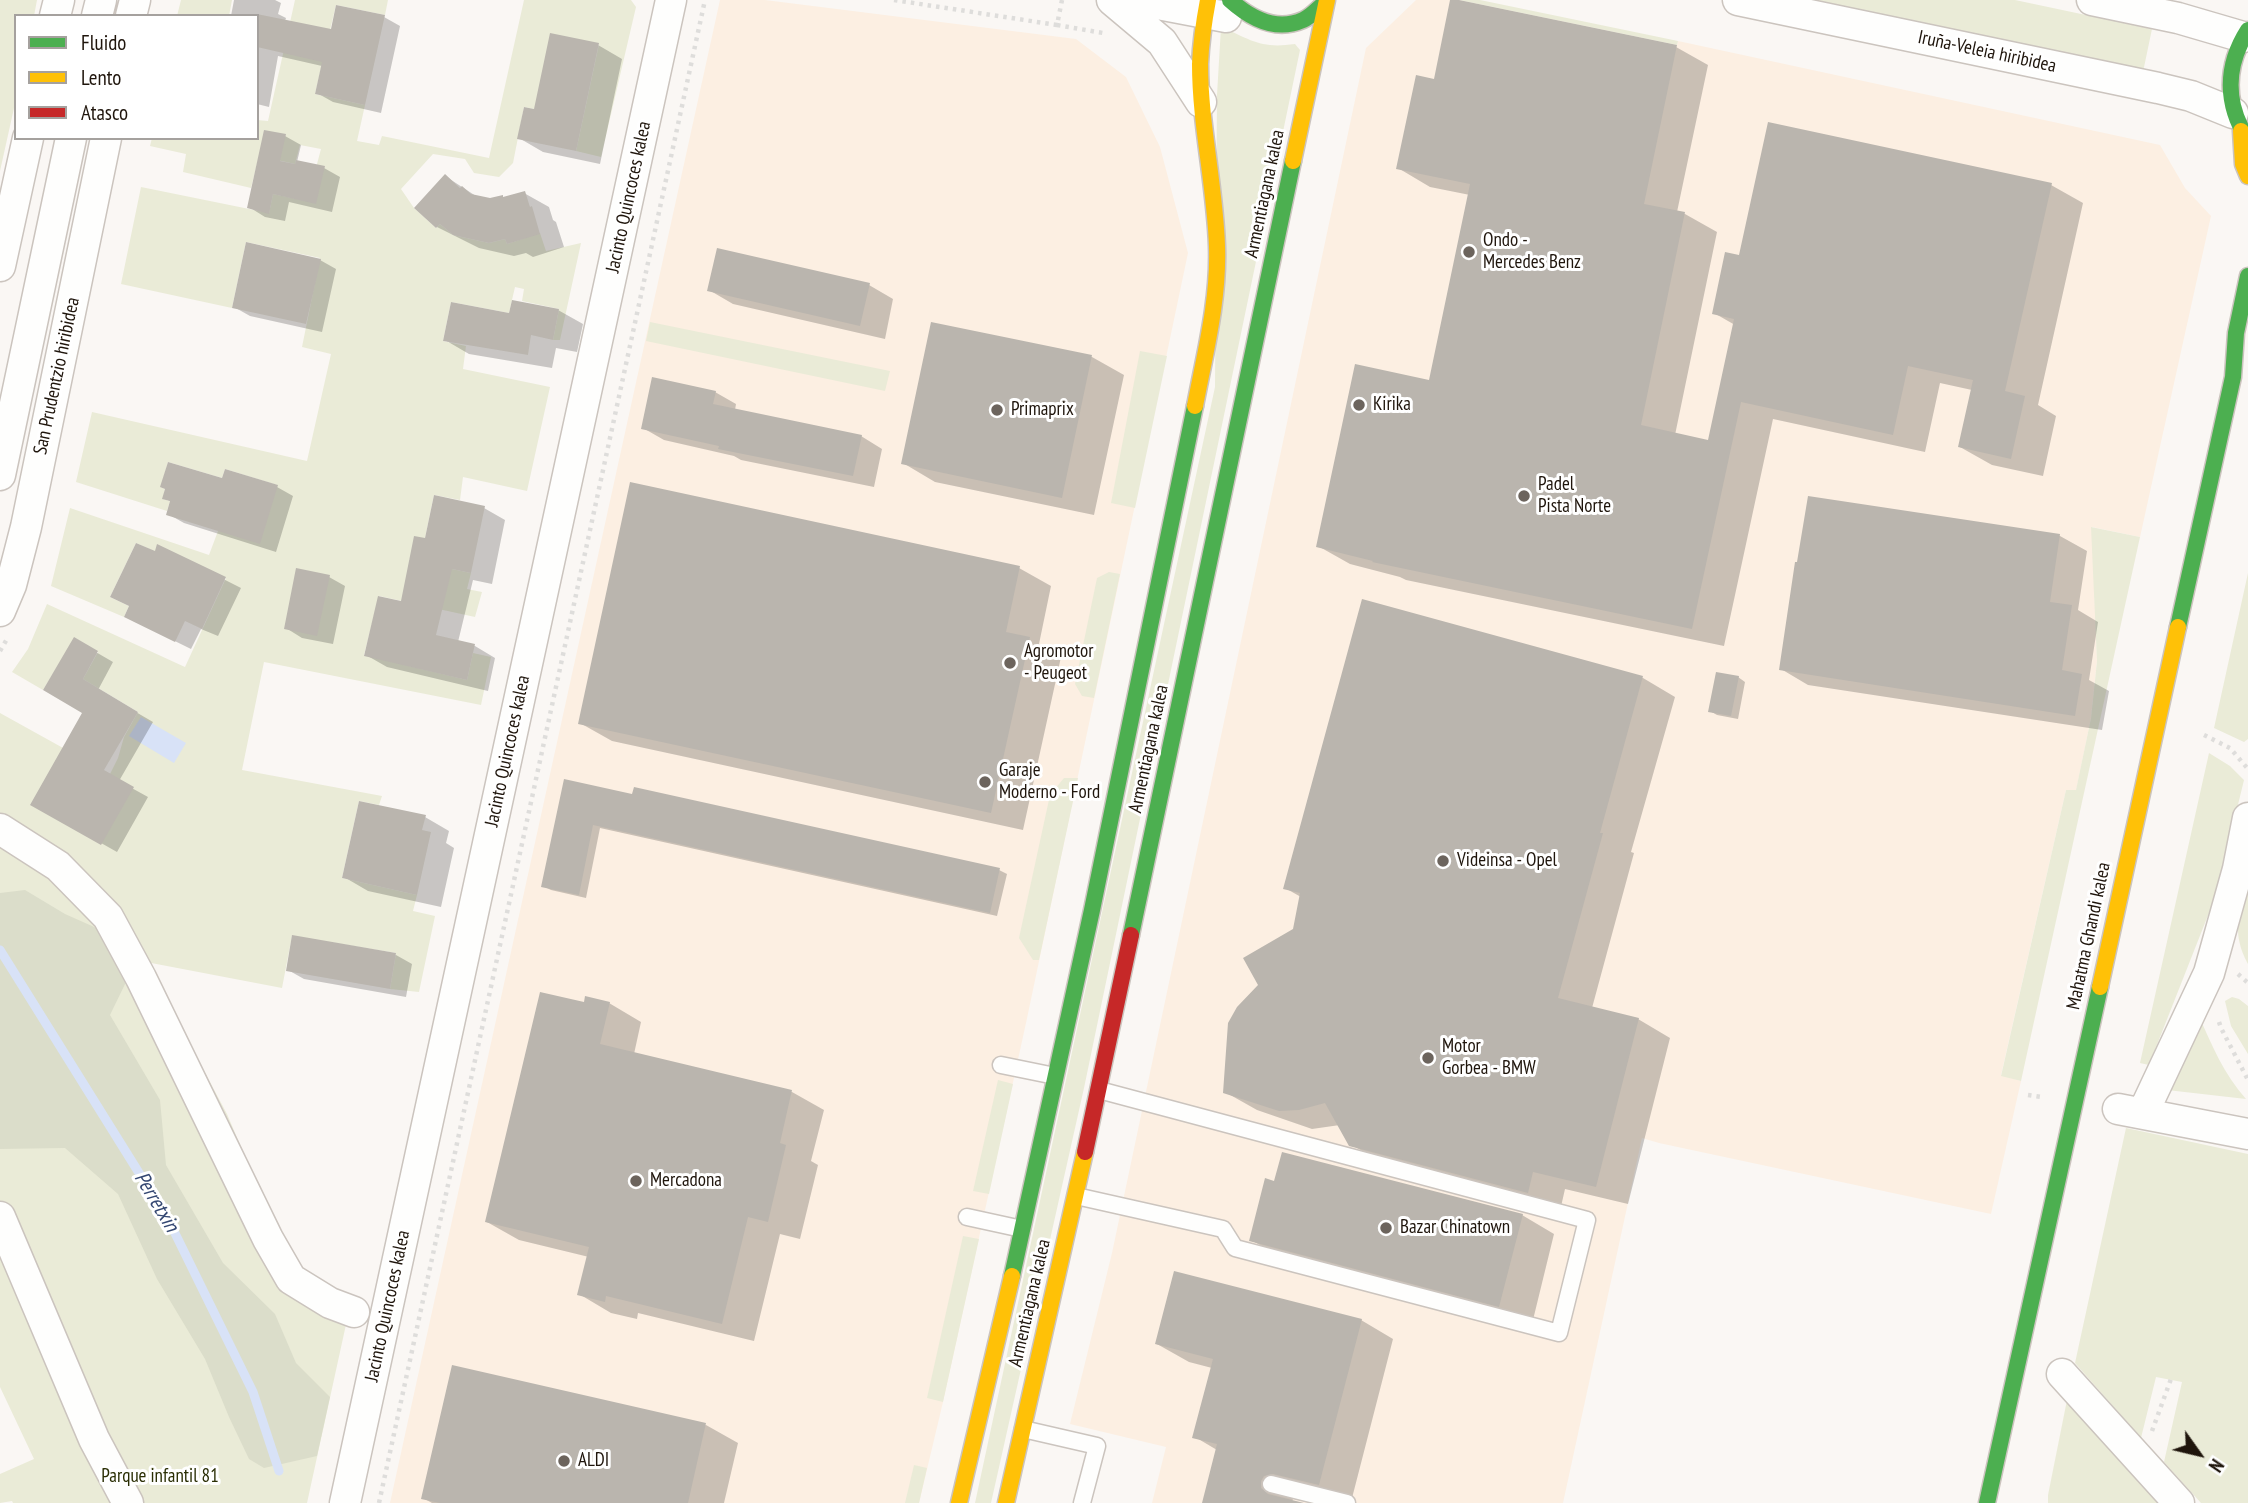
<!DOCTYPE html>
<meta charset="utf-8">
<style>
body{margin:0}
#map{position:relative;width:2248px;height:1503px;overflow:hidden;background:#faf7f4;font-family:"PT Sans Narrow",sans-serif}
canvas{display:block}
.legend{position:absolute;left:14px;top:14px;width:245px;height:126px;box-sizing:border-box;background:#fff;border:2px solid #a5a19e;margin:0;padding:9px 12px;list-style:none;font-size:21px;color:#1f150c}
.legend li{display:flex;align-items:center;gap:14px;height:35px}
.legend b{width:35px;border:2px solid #a5a19e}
.north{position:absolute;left:2164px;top:1419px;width:70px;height:70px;-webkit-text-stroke:5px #fff;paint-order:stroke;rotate:124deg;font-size:19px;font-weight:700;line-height:28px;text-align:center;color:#1f150c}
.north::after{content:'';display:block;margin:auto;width:24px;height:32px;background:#1f150c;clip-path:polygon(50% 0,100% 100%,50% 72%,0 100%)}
</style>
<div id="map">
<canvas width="2248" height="1503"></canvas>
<ul class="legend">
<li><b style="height:9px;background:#4caf50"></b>Fluido</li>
<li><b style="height:9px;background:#ffc107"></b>Lento</li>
<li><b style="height:9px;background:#c62828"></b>Atasco</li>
</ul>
<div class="north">N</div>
</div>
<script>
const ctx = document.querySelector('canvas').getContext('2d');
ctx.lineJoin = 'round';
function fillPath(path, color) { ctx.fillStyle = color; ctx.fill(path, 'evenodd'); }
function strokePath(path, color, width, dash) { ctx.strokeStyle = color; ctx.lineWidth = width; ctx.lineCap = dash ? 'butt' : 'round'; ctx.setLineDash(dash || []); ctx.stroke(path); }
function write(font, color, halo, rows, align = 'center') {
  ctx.font = font + ' "PT Sans Narrow",sans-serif'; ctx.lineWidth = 6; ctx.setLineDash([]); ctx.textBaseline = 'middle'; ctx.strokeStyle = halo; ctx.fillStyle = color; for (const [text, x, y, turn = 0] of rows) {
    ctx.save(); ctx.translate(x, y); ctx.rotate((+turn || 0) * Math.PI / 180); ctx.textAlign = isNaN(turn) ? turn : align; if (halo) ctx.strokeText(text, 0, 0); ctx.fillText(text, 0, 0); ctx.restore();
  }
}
const built = new Path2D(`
 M 720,0 L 765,0 L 1076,39 L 1126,77 L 1160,147 L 1188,253 L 1026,1023 L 943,1402 L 919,1503 L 390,1503 Z
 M 1416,0 L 1459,0 L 1677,45 L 1678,41 L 2160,145 L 2185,188 L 2211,216 L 2140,537 L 2092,527 L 2097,661 L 2091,718 L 2076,791 L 2066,790 L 2001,1075 L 2021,1081 L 1991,1214 L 1659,1143 L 1642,1138 L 1563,1503 L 1152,1503 L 1166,1447 L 1070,1424 L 1112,1253 L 1366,48 Z`);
const green = new Path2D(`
 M 0,0 L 37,0 L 34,16 L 16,16 L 16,99 L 0,171 Z
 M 181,0 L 232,0 L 229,16 L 177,16 Z
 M 295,0 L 388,0 L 385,15 L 336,5 L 315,94 L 365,105 L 357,141 L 379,145 L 382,136 L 489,158 L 524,0 L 631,0 L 636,7 L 601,157 L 576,151 L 599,44 L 534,109 L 524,107 L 513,163 L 499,177 L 474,173 L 465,159 L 433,154 L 401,189 L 414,208 L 436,228 L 440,224 L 453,235 L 489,243 L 505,239 L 507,244 L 540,233 L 546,251 L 581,243 L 560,340 L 553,340 L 559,309 L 522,301 L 524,289 L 515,287 L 509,313 L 451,302 L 443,341 L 466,346 L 463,369 L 550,387 L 527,491 L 463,477 L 460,500 L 434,495 L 425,538 L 409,560 L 471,573 L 467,589 L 482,592 L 475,617 L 379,596 L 364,655 L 467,680 L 473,653 L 491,657 L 481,705 L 264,662 L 242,770 L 382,796 L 379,805 L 359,801 L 342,878 L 417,895 L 413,911 L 435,916 L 419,992 L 390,989 L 396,953 L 292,936 L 282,988 L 146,962 L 227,1114 L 289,1260 L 303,1276 L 352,1297 L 307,1503 L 13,1503 L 12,1501 L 0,1503 L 0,1474 L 34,1459 L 0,1387 L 0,713 L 110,774 L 118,758 L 124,737 L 138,712 L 83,679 L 98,652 L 75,638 L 43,690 L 12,672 L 28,649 L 47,604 L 185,667 L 226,578 L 160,554 L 136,543 L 110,597 L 129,606 L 124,617 L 51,586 L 70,508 L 209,555 L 218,531 L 277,485 L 225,469 L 222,478 L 168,462 L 161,487 L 165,489 L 163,499 L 170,501 L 167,511 L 76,482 L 92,412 L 307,461 L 331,354 L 302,347 L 320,258 L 246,242 L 232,308 L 121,284 L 141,187 L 269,213 L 273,194 L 316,203 L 317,164 L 321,149 L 300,145 L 295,164 L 259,156 L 251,188 L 183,172 L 186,154 L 150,146 L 152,138 L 257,138 L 257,120 L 268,121 Z
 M 1459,0 L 1480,0 L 1678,41 L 1677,45 Z
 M 1809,0 L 2015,0 L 2152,29 L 2143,72 Z
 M 1221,27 C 1252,40 1260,49 1295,44 L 1300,50 L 1084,1088 L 991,1503 L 975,1503 L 1215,387 L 1217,95 Z
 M 650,322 L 890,371 L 885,391 L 646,341 Z
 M 1140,351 L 1167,356 L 1135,508 L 1111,503 Z
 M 2091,527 L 2140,537 L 2021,1081 L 2001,1076 L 2066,790 L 2076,790 L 2091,718 L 2097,661 Z
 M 1109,572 L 1120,574 L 1094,698 L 1082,696 L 1075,684 L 1097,578 Z
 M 2248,573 L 2248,739 L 2244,742 L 2214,728 Z
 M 2209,753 L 2230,766 L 2244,780 L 2216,895 L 2149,1065 L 2140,1063 Z
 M 1064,778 L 1078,778 L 1039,960 L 1033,960 L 1019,938 L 1050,795 Z
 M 2248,883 L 2248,964 C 2231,932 2239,915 2248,883 Z
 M 2232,997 L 2239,999 L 2248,1006 L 2248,1054 L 2231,1026 L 2225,1001 Z
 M 2199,1016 C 2212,1046 2224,1074 2246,1099 L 2167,1090 Z
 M 998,1080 L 1013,1084 L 989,1194 L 973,1191 Z
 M 2126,1128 L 2248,1154 L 2248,1503 L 2201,1503 L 2164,1462 L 2182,1382 L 2156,1377 L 2141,1438 L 2075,1363 Z
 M 963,1236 L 979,1239 L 943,1402 L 927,1398 Z
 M 2068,1395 L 2164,1503 L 2048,1503 L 2048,1495 Z
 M 914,1465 L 927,1468 L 919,1503 L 905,1503 Z`);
const forest = new Path2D(`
 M 25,890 L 65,914 L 101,930 L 127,980 L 110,1015 L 160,1100 L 166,1165 L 223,1263 L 275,1314 L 296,1363 L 330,1397 L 317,1456 L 264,1468 L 249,1459 L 229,1417 L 205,1359 L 157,1279 L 118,1194 L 65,1148 L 0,1149 L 0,893 Z`);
const water = new Path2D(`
 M 141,717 L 186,743 L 174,763 L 129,736 Z`);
const shadow = new Path2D(`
 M 234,0 L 275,0 L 281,3 L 278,14 L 286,18 L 285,21 L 332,31 L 384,17 L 400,26 L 381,113 L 333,102 L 317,93 L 322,66 L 278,56 L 269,107 L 257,104 L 257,16 L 231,16 Z
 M 598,45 L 622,59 L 600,164 L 543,152 L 519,138 L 536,111 Z
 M 1676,47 L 1708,65 L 1677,212 L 1685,214 L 1717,232 L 1675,435 L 1709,442 L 1735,325 L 1714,313 L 1740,257 L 2051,185 L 2083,203 L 2038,405 L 2056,416 L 2043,476 L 1992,465 L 1960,447 L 1972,390 L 1940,383 L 1925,452 L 1773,419 L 1724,646 L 1406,580 L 1400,577 L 1350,564 L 1318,546 L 1430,382 L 1470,195 L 1430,187 L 1398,168 L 1435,81 Z
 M 285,136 L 301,145 L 297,162 L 324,168 L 340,177 L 332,212 L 289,202 L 285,221 L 265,217 L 249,207 Z
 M 445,176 L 479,198 L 505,199 L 524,193 L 549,207 L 553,220 L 556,222 L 564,247 L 533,257 L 526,253 L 514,256 L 479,248 L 437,227 L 416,207 Z
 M 320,260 L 336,269 L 322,332 L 250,316 L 234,307 Z
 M 869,285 L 893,299 L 885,339 L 733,304 L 709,290 Z
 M 558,310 L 583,324 L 577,352 L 556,348 L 552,368 L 469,354 L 445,340 L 511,315 Z
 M 932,324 L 1092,357 L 1124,375 L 1094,515 L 935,482 L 903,463 Z
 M 715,392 L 736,404 L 735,410 L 861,436 L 882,449 L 874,487 L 741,460 L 734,456 L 664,440 L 643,428 Z
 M 223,481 L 277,487 L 293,496 L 276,552 L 184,523 L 168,514 L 172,502 L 164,498 Z
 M 1809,498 L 2060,536 L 2087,551 L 2078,610 L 2098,622 L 2089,680 L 2109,691 L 2102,730 L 1808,685 L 1781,669 Z
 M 484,508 L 505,520 L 492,584 L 473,580 L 458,642 L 475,646 L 495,658 L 488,691 L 387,667 L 366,655 L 402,603 L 426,540 Z
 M 158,546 L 241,588 L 218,636 L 201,629 L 191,649 L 126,617 Z
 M 1019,568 L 1051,586 L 1039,644 L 1061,657 L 1023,830 L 612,741 L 580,723 Z
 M 329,577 L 345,586 L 333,644 L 302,638 L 286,628 Z
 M 1363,601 L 1643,678 L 1675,697 L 1631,852 L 1634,853 L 1592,1008 L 1638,1019 L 1670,1038 L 1628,1204 L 1565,1189 L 1560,1211 L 1383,1163 L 1350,1144 L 1340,1125 L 1312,1129 L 1257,1110 L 1225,1092 L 1260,985 L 1295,930 L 1301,897 L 1285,888 Z
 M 75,640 L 113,662 L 98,690 L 153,722 L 119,781 L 148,797 L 117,852 L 32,804 L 85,712 Z
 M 1738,677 L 1745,682 L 1738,719 L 1717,715 L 1710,711 Z
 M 565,781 L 999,870 L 1007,874 L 997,916 L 600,828 L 586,898 L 551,890 L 543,886 Z
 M 425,817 L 449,831 L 446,843 L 454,848 L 441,907 L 368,891 L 344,877 Z
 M 396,955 L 412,964 L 406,997 L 304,979 L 288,970 Z
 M 609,1003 L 641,1022 L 634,1054 L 792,1092 L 824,1110 L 811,1161 L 818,1165 L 800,1239 L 780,1234 L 754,1341 L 638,1313 L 637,1319 L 611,1313 L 579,1294 L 589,1257 L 519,1240 L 487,1222 L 585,1004 Z
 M 1276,1183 L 1522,1215 L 1554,1234 L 1532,1324 L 1283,1258 L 1251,1240 Z
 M 1361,1320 L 1393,1339 L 1351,1502 L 1295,1495 L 1292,1501 L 1300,1503 L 1204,1503 L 1217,1450 L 1195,1437 L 1212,1368 L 1189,1362 L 1157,1344 Z
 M 706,1425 L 738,1443 L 724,1503 L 432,1503 L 423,1498 Z`);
const stream = new Path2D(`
 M 0,950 L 169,1221 L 253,1392 L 279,1471`);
const building = new Path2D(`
 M 1450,0 L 1459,0 L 1677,45 L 1644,204 L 1685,212 L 1641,425 L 1708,440 L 1734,319 L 1712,314 L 1725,252 L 1739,255 L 1768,122 L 2052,183 L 2005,391 L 2025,396 L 2011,459 L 1958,447 L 1973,380 L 1908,366 L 1893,435 L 1741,402 L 1692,629 L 1372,562 L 1373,561 L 1316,547 L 1355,364 L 1429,380 L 1470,184 L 1396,169 L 1416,75 L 1434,79 Z
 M 336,5 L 385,15 L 365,105 L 315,94 L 322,62 L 257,47 L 257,14 L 331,29 Z
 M 550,33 L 599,43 L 576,151 L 517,139 L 524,107 L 534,109 Z
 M 264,130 L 286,134 L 280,161 L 295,164 L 296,160 L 325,166 L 316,204 L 273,194 L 269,214 L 247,208 Z
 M 445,174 L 460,188 L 462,186 L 471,194 L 490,198 L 503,195 L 503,197 L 525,191 L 530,207 L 532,206 L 540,234 L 507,244 L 505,239 L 489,243 L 453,235 L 440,224 L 436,228 L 414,208 Z
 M 246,242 L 321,259 L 306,324 L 232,308 Z
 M 717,248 L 870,283 L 860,326 L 707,291 Z
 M 512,300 L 559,309 L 553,340 L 531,335 L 528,355 L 443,341 L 451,302 L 509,313 Z
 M 931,322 L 1092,355 L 1062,498 L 901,464 Z
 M 652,377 L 716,391 L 713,404 L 862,435 L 853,476 L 718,449 L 719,446 L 641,429 Z
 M 168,462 L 222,478 L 225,469 L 278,485 L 260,544 L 166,515 L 170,501 L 162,499 L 165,489 L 160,487 Z
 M 630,482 L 1020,566 L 1006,632 L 1030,637 L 991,813 L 578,724 Z
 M 434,495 L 485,506 L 471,573 L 452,569 L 436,635 L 475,644 L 467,680 L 364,656 L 378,596 L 401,601 L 414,536 L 425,538 Z
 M 1808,496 L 2060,534 L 2050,602 L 2072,605 L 2062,670 L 2082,674 L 2075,716 L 1779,670 L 1795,562 L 1797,562 Z
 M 136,543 L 155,551 L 157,544 L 226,577 L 202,629 L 185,621 L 175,642 L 124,617 L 129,606 L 110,597 Z
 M 296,568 L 330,575 L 317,636 L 284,629 Z
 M 1362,599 L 1643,676 L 1600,833 L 1603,833 L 1558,998 L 1639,1018 L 1596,1187 L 1533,1172 L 1528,1193 L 1349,1146 L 1325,1103 L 1299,1110 L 1279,1111 L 1223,1093 L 1228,1023 L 1237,1007 L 1258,985 L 1243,958 L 1293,929 L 1300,893 L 1283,889 Z
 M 74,637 L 98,651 L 83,679 L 138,712 L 104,770 L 134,787 L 101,845 L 30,805 L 82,713 L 43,690 Z
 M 1716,672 L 1739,676 L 1731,716 L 1708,712 Z
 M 564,779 L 632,794 L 634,787 L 1000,868 L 990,913 L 593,825 L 579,895 L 541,887 Z
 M 359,801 L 426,815 L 422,830 L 431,832 L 417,895 L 342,878 Z
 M 292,935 L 396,953 L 390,989 L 286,971 Z
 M 540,992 L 584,1002 L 585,996 L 610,1002 L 600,1044 L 792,1090 L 780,1143 L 786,1145 L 768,1222 L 748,1217 L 722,1324 L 606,1296 L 605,1302 L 577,1295 L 589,1247 L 485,1222 Z
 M 1282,1152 L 1523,1214 L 1499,1307 L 1249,1241 L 1265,1178 L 1274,1181 Z
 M 1174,1271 L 1362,1319 L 1319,1485 L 1273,1474 L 1264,1476 L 1261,1481 L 1261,1488 L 1268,1494 L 1304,1503 L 1202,1503 L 1217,1444 L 1192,1438 L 1213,1359 L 1155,1344 Z
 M 452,1365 L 706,1423 L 688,1503 L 440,1503 L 421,1499 Z`);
const path = new Path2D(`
 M 894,0 L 1057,25
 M 1062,0 L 1057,25 L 1103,33
 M 0,651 L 7,639
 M 2204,735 L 2230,748 L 2248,769
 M 2238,974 L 2248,983
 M 2219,1022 L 2221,1028 L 2248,1080
 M 2028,1095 L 2041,1097
 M 2152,1431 L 2171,1379
 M 379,1503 L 705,0`);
const lane = new Path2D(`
 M 1001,1065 L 1055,1076
 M 1076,1196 L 1223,1229 L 1235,1248 L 1559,1333 L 1587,1220 L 1099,1090
 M 967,1217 L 1022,1229
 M 1023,1429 L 1097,1446 L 1082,1503
 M 1271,1484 L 1347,1503`);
const street = new Path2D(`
 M 1112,0 L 1162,42 L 1201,102
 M 1137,0 L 1226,17
 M 1738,0 L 2158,88 L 2191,96 L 2233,113
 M 2092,0 L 2178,18 L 2243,37
 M 55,16 L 59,0
 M 97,16 L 101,0
 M 131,16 L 135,0
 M 0,266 L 28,138
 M 0,475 L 71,138
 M 0,611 L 11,585 L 26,527 L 106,138
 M 0,829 L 58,866 L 108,917 L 141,978 L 268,1239 L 291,1279 L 330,1303 L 354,1312
 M 2118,1109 L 2248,1134
 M 2143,1113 L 2209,973 L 2238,869 L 2248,818
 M 0,1217 L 94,1439 L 128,1503
 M 2062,1374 L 2179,1503
 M 345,1503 L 671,0`);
const fast = new Path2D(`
 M 1230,0 C 1250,18 1276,32 1303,20 C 1311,17 1319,7 1326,2
 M 2248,30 C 2225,66 2225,104 2248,140
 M 2178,627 L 2233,377 L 2236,333 L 2248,276
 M 1131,935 L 1293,161
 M 1012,1276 L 1092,910 L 1195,406
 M 1987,1503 L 2100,987`);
const slow = new Path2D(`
 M 2241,131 L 2243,164 L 2248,176
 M 1293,161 L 1327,0
 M 1195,406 C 1205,353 1219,300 1217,246 C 1215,185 1200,125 1200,64 C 1201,42 1204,21 1208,0
 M 2100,987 L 2178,627
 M 959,1503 L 1012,1276
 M 1006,1503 L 1085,1152`);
const jam = new Path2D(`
 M 1085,1152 L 1131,935`);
const markers = [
 [1469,252,7,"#6c645d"],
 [1359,405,7,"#6c645d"],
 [997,410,7,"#6c645d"],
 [1524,496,7,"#6c645d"],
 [1010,663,7,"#6c645d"],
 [985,782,7,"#6c645d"],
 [1443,861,7,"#6c645d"],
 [1428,1058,7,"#6c645d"],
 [636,1181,7,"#6c645d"],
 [1386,1228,7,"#6c645d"],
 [564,1461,7,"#6c645d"]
];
const streetNames = [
 ["Iruña-Veleia hiribidea",1987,52,12],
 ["Armentiagana kalea",1265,194,-78],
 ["Jacinto Quincoces kalea",629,197,-78],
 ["San Prudentzio hiribidea",57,376,-78],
 ["Armentiagana kalea",1149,749,-78],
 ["Jacinto Quincoces kalea",508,751,-78],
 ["Mahatma Ghandi kalea",2089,936,-78],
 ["Armentiagana kalea",1030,1303,-77],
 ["Jacinto Quincoces kalea",388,1306,-78]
];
const poiNames = [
 ["Ondo -",1483,241],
 ["Mercedes Benz",1483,263],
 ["Kirika",1373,405],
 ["Primaprix",1011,410],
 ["Padel",1538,485],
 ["Pista Norte",1538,507],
 ["Agromotor",1024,652],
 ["- Peugeot",1024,674],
 ["Garaje",999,771],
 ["Moderno - Ford",999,793],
 ["Videinsa - Opel",1457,861],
 ["Motor",1442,1047],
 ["Gorbea - BMW",1442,1069],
 ["Mercadona",650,1181],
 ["Bazar Chinatown",1400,1228],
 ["ALDI",578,1461]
];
const parkNames = [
 ["Parque infantil 81",160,1477]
];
const waterNames = [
 ["Perretxin",156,1202,59]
];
fillPath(built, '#fcefe2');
fillPath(green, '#eaebd7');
fillPath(forest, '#dbddca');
fillPath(water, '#d8e2f7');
fillPath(shadow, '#0003');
strokePath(stream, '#d8e2f7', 9);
fillPath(building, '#bab5ae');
strokePath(lane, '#cbc4be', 19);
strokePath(street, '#cbc4be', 33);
strokePath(fast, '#cbc4be', 19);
strokePath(slow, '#cbc4be', 19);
strokePath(jam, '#cbc4be', 19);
strokePath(path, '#dedddb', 4.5, [3.5, 5]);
strokePath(lane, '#fefefd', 16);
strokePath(street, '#fefefd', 30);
strokePath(fast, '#4caf50', 16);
strokePath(slow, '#ffc107', 16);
strokePath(jam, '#c62828', 16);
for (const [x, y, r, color] of markers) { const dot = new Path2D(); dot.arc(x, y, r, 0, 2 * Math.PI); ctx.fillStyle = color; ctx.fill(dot); strokePath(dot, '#fff', 2.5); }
write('19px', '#1f150c', '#fff', streetNames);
write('19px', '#1f150c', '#fff', poiNames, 'left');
write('19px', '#2a2e04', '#fff', parkNames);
write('italic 21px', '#344772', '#fff', waterNames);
</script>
